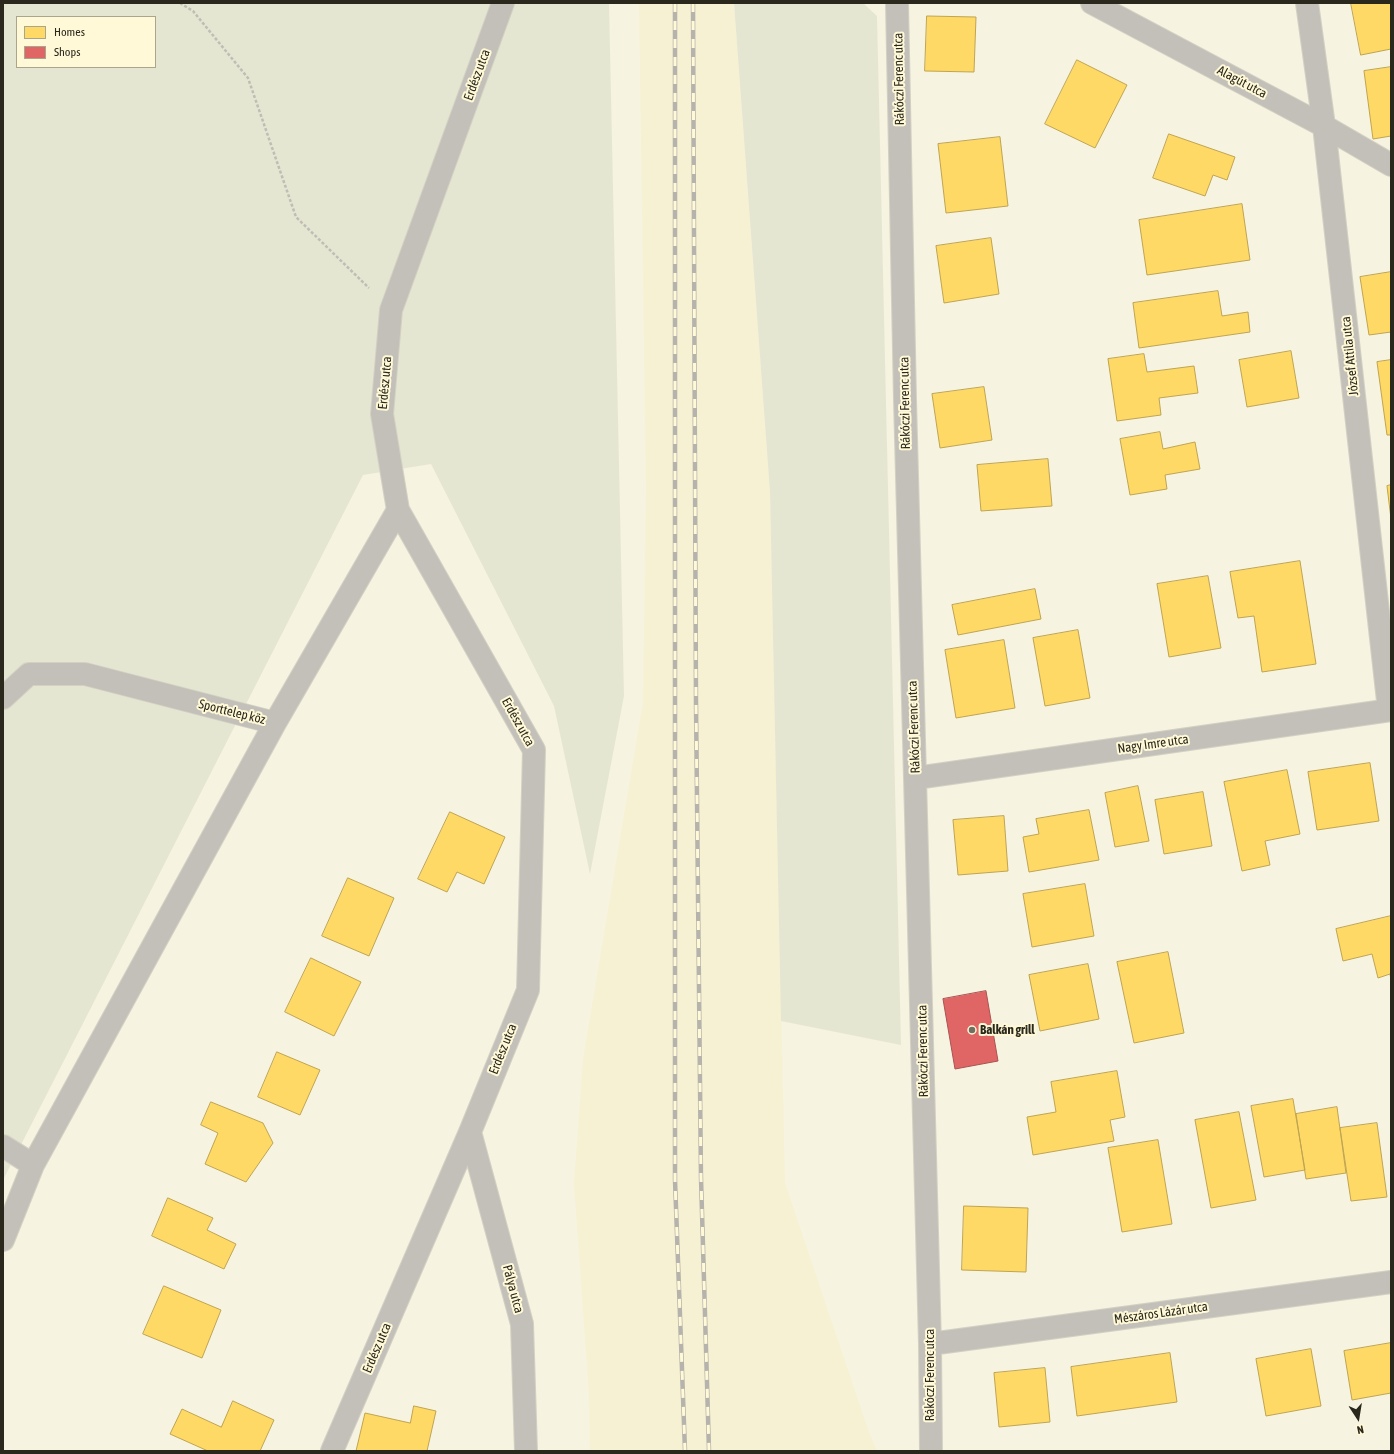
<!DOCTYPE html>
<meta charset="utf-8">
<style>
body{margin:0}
#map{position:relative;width:1394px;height:1454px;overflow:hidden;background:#f6f3e1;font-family:"Asap Condensed",sans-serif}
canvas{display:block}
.frame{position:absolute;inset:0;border:4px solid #2a281c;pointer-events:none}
.legend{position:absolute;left:16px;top:16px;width:140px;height:52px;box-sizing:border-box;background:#fff9d8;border:1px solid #aaa58d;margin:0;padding:5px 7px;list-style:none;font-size:12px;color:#2a281c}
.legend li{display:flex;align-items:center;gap:8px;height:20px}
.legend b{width:20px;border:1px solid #aaa58d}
.north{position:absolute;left:1338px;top:1398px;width:40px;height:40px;-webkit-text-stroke:3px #fff9d8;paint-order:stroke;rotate:168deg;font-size:11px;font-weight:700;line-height:16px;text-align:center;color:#2a281c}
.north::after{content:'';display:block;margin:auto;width:14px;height:18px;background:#2a281c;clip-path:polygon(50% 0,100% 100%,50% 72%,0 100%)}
</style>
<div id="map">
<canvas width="1394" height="1454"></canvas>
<div class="frame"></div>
<ul class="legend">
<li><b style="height:11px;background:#ffd966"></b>Homes</li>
<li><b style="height:11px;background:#e06666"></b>Shops</li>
</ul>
<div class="north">N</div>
</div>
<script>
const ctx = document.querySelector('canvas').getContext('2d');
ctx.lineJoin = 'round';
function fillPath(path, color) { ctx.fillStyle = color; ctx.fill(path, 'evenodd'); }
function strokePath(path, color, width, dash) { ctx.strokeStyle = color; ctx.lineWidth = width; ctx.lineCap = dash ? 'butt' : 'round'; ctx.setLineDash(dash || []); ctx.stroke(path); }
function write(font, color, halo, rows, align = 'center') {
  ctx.font = font + ' "Asap Condensed",sans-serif'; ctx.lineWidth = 4; ctx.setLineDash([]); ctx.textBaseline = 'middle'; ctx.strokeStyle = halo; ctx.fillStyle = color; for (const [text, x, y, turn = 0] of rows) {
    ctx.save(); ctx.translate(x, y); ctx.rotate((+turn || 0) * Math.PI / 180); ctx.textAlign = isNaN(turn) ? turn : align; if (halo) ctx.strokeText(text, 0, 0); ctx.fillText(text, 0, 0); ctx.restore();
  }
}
const built = new Path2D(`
 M 639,3 L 734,3 L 770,492 L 785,1183 L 869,1432 L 877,1451 L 590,1451 L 589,1395 L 574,1184 L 583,1059 L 643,702 L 646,489 Z`);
const green = new Path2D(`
 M 3,3 L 609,3 L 624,696 L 590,874 L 554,706 L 431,464 L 363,475 L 3,1180 ZM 17,17 L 155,17 L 155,67 L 17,67 Z
 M 734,3 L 863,3 L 877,16 L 901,1045 L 781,1021 L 770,492 Z`);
const homes = new Path2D(`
 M 1351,3 L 1391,3 L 1391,49 L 1361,55 Z
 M 927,16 L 976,17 L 974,72 L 925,71 Z
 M 1077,60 L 1127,85 L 1095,148 L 1045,124 Z
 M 1391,67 L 1391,136 L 1373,139 L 1364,71 Z
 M 1169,134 L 1235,157 L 1227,180 L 1213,175 L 1205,196 L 1153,178 Z
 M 1000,137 L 1008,206 L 946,213 L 938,144 Z
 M 1242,204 L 1250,260 L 1147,275 L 1139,220 Z
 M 991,238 L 999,294 L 944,303 L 936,246 Z
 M 1391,272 L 1391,332 L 1369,335 L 1360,277 Z
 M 1218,291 L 1222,316 L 1248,312 L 1250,332 L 1139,348 L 1133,303 Z
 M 1291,351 L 1299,398 L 1247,407 L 1239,360 Z
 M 1144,354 L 1147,372 L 1194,366 L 1198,393 L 1159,398 L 1161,415 L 1117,421 L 1108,359 Z
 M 1391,360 L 1391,435 L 1387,435 L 1377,362 Z
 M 984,387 L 992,440 L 940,448 L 932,394 Z
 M 1160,432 L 1163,449 L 1195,442 L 1200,469 L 1165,475 L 1167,489 L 1130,495 L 1120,439 Z
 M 1048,459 L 1052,506 L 981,511 L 977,465 Z
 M 1391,485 L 1391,519 L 1387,486 Z
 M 1300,561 L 1316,664 L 1262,672 L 1254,616 L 1238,618 L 1230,572 Z
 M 1208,576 L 1221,648 L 1169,657 L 1157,584 Z
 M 1035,589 L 1041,619 L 958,635 L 952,605 Z
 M 1078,630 L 1090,698 L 1045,706 L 1033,638 Z
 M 1004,640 L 1015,708 L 956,718 L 945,650 Z
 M 1370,763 L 1379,821 L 1317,830 L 1308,772 Z
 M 1287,770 L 1300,834 L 1265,841 L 1270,865 L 1242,871 L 1224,782 Z
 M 1138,786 L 1149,841 L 1115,847 L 1105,793 Z
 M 1203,792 L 1212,846 L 1164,854 L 1155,800 Z
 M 1089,810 L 1099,860 L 1029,872 L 1023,837 L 1039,834 L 1036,819 Z
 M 450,812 L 505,837 L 484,884 L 457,872 L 447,892 L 418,879 Z
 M 1004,816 L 1008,871 L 958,875 L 953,820 Z
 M 348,878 L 394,898 L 369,956 L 322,936 Z
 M 1085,884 L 1094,936 L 1032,947 L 1023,894 Z
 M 1391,916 L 1391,980 L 1390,974 L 1378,978 L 1372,954 L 1343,961 L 1336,929 Z
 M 1168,952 L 1184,1033 L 1134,1043 L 1117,962 Z
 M 311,958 L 361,982 L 334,1036 L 285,1012 Z
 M 1088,964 L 1099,1019 L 1040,1031 L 1029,975 Z
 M 277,1052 L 320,1070 L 300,1115 L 258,1097 Z
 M 1117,1071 L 1125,1117 L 1110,1120 L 1114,1141 L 1033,1155 L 1027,1117 L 1056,1112 L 1051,1082 Z
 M 1293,1099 L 1305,1170 L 1264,1177 L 1251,1106 Z
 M 211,1102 L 263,1123 L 273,1143 L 246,1182 L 205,1164 L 218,1133 L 201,1125 Z
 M 1337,1107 L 1346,1173 L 1306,1179 L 1296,1114 Z
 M 1239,1112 L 1256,1200 L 1211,1208 L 1195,1120 Z
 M 1377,1123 L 1387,1197 L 1351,1201 L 1340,1128 Z
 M 1158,1140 L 1172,1224 L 1122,1232 L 1108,1148 Z
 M 168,1198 L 213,1218 L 207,1230 L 236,1244 L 224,1269 L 152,1236 Z
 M 964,1206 L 1028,1208 L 1026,1272 L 962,1270 Z
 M 164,1286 L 221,1310 L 202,1358 L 143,1334 Z
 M 1391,1343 L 1391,1393 L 1352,1400 L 1344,1351 Z
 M 1311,1349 L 1321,1406 L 1266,1416 L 1256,1359 Z
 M 1170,1353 L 1177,1402 L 1077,1416 L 1071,1367 Z
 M 1045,1368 L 1050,1422 L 999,1427 L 994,1373 Z
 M 233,1401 L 274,1420 L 260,1451 L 208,1451 L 170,1434 L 182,1409 L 221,1427 Z
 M 414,1406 L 436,1411 L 427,1451 L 356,1451 L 365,1413 L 410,1423 Z`);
const shops = new Path2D(`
 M 986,991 L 998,1061 L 955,1069 L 943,999 Z`);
const path = new Path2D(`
 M 180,3 L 193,11 L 248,78 L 296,217 L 369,288`);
const minor = new Path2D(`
 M 897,3 L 905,400 L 930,1344 L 931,1451
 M 1092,3 L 1324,126 L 1391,165
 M 1307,3 L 1324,126 L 1389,710
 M 3,698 L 29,674 L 85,674 L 275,723 L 398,510
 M 916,778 L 1391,710
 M 470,1132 L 522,1324 L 526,1451
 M 3,1146 L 33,1165
 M 3,1240 L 33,1165 L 275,723
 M 930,1344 L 1391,1282
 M 332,1451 L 470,1132 L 528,990 L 534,750 L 398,510 L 382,414 L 391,310 L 503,3`);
const rail = new Path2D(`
 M 675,3 L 675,1180 L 685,1451
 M 693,3 L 696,703 L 701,1178 L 709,1451`);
const markers = [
 [972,1030,4,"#716f61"]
];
const streetNames = [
 ["Erdész utca",477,75,-70],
 ["Rákóczi Ferenc utca",899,79,-91],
 ["Alagút utca",1242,82,28],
 ["József Attila utca",1350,356,-96],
 ["Erdész utca",385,383,-85],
 ["Rákóczi Ferenc utca",905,403,-91],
 ["Sporttelep köz",232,712,14],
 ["Erdész utca",518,722,61],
 ["Rákóczi Ferenc utca",914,727,-92],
 ["Nagy Imre utca",1153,744,-8],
 ["Erdész utca",503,1049,-68],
 ["Rákóczi Ferenc utca",923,1051,-91],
 ["Pálya utca",513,1289,75],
 ["Mészáros Lázár utca",1161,1313,-8],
 ["Erdész utca",377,1348,-67],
 ["Rákóczi Ferenc utca",930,1375,-90]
];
const poiNames = [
 ["Balkán grill",980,1030]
];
fillPath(built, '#f6f1d3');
fillPath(green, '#e5e6d1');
fillPath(homes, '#ffd966');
strokePath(homes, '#bfa450', 1);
fillPath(shops, '#e06666');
strokePath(shops, '#a95350', 1);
strokePath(minor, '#d4d1c3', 24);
strokePath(path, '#bfbdb5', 2.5, [3, 2]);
strokePath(minor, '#c3c0ba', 22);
strokePath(rail, '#b5b3ab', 4.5);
strokePath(rail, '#fff9d8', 3, [9]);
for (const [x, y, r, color] of markers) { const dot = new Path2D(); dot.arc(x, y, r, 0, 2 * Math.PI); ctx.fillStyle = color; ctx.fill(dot); strokePath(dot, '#fff9d8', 1.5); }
write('13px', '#2a281c', '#fff9d8', streetNames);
write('bold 13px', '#2a281c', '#fff9d8', poiNames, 'left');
</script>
